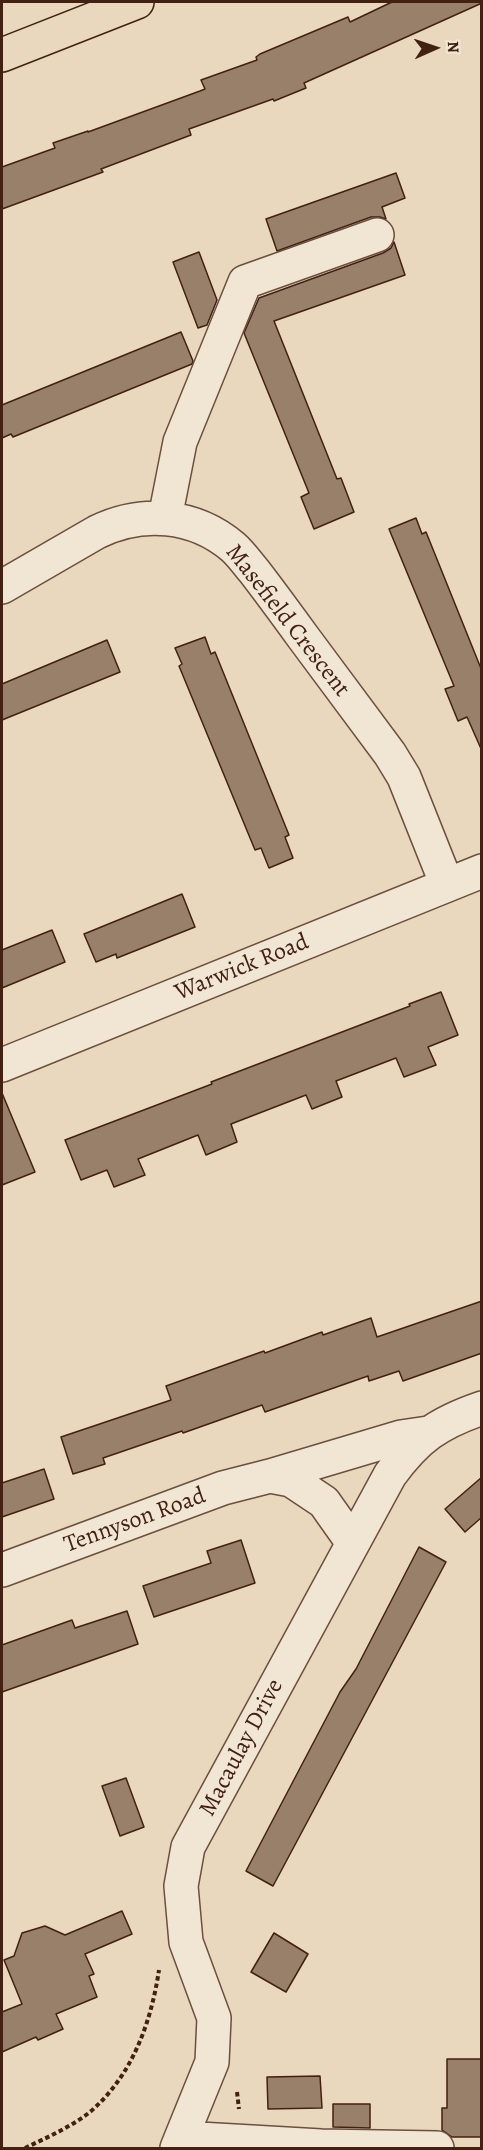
<!DOCTYPE html>
<style>
body{margin:0}
#map{position:relative;width:483px;height:2150px;overflow:hidden;background:#e9d8bd;font-family:Alegreya,serif}
canvas{display:block}
.frame{position:absolute;inset:0;border:3px solid #422113;pointer-events:none}
.north{position:absolute;left:405px;top:18px;width:60px;height:60px;-webkit-text-stroke:4px #f1e6d4;paint-order:stroke;rotate:87deg;font-size:16px;font-weight:700;line-height:24px;text-align:center;color:#422113}
.north::after{content:'';display:block;margin:auto;width:21px;height:27px;background:#422113;clip-path:polygon(50% 0,100% 100%,50% 72%,0 100%)}
</style>
<div id="map">
<canvas width="483" height="2150"></canvas>
<div class="frame"></div>
<div class="north">N</div>
</div>
<script>
const ctx = document.querySelector('canvas').getContext('2d');
ctx.lineJoin = 'round';
function fillPath(path, color) { ctx.fillStyle = color; ctx.fill(path, 'evenodd'); }
function strokePath(path, color, width, dash) { ctx.strokeStyle = color; ctx.lineWidth = width; ctx.lineCap = dash ? 'butt' : 'round'; ctx.setLineDash(dash || []); ctx.stroke(path); }
function write(font, color, halo, rows, align = 'center') {
  ctx.font = font + ' Alegreya,serif'; ctx.lineWidth = 6; ctx.setLineDash([]); ctx.textBaseline = 'middle'; ctx.strokeStyle = halo; ctx.fillStyle = color; for (const [text, x, y, turn = 0] of rows) {
    ctx.save(); ctx.translate(x, y); ctx.rotate((+turn || 0) * Math.PI / 180); ctx.textAlign = isNaN(turn) ? turn : align; if (halo) ctx.strokeText(text, 0, 0); ctx.fillText(text, 0, 0); ctx.restore();
  }
}
const building = new Path2D(`
 M 392,2 L 482,2 L 482,3 L 304,83 L 306,88 L 274,101 L 273,99 L 189,129 L 191,135 L 101,169 L 103,172 L 2,209 L 2,167 L 55,148 L 53,143 L 88,131 L 88,132 L 200,91 L 205,89 L 201,80 L 257,60 L 256,57 L 260,54 L 348,17 L 350,22 Z
 M 396,173 L 405,198 L 382,207 L 386,219 L 380,217 L 371,217 L 277,251 L 266,219 Z
 M 394,242 L 405,275 L 274,321 L 337,479 L 341,478 L 354,512 L 314,529 L 301,497 L 309,493 L 244,333 L 259,298 L 383,253 L 391,248 Z
 M 199,252 L 217,300 L 207,325 L 198,328 L 173,262 Z
 M 181,332 L 193,361 L 192,364 L 13,437 L 11,434 L 2,438 L 2,405 Z
 M 416,518 L 422,534 L 426,532 L 482,671 L 482,751 L 467,717 L 458,721 L 445,689 L 454,686 L 389,529 Z
 M 205,637 L 211,654 L 215,652 L 289,835 L 285,837 L 293,858 L 269,868 L 261,848 L 255,850 L 179,666 L 182,664 L 175,648 Z
 M 107,640 L 120,672 L 2,720 L 2,684 Z
 M 182,894 L 195,927 L 117,958 L 116,954 L 96,962 L 84,934 Z
 M 52,930 L 65,962 L 2,988 L 2,950 Z
 M 441,992 L 458,1035 L 428,1047 L 436,1065 L 404,1077 L 396,1058 L 336,1081 L 342,1097 L 312,1109 L 306,1095 L 231,1124 L 237,1142 L 206,1155 L 198,1135 L 138,1159 L 145,1175 L 114,1187 L 107,1170 L 81,1180 L 65,1140 L 212,1084 L 211,1082 L 410,1006 L 409,1004 Z
 M 2,1093 L 35,1172 L 2,1185 Z
 M 482,1301 L 482,1353 L 403,1381 L 399,1371 L 369,1381 L 368,1376 L 265,1412 L 262,1405 L 183,1433 L 182,1431 L 103,1458 L 105,1464 L 73,1474 L 61,1437 L 171,1400 L 166,1386 L 264,1351 L 265,1353 L 322,1332 L 323,1335 L 371,1318 L 377,1337 Z
 M 44,1469 L 54,1499 L 2,1517 L 2,1483 Z
 M 482,1477 L 482,1517 L 465,1532 L 445,1509 Z
 M 241,1540 L 255,1583 L 154,1617 L 143,1586 L 211,1563 L 207,1551 Z
 M 419,1547 L 446,1562 L 273,1886 L 246,1871 L 340,1692 L 356,1669 Z
 M 127,1611 L 138,1644 L 2,1692 L 2,1645 L 72,1620 L 75,1628 Z
 M 126,1778 L 144,1827 L 120,1836 L 102,1786 Z
 M 122,1911 L 132,1934 L 85,1954 L 94,1974 L 89,1976 L 97,1997 L 56,2014 L 63,2029 L 38,2040 L 36,2037 L 2,2052 L 2,2012 L 22,2004 L 4,1960 L 14,1956 L 22,1933 L 45,1926 L 65,1935 Z
 M 274,1933 L 308,1954 L 286,1992 L 251,1972 Z
 M 447,2059 L 482,2059 L 482,2137 L 452,2137 L 442,2130 L 442,2108 L 447,2108 Z
 M 320,2076 L 322,2108 L 268,2109 L 267,2077 Z
 M 333,2104 L 370,2104 L 370,2128 L 333,2127 Z`);
const path = new Path2D(`
 M 237,2092 L 239,2109
 M 25,2148 C 46,2138 71,2127 90,2112 C 132,2076 151,2023 159,1970`);
const minor = new Path2D(`
 M 165,518 L 180,442 L 245,282 L 377,235
 M 2,587 L 97,532 C 142,510 194,514 233,547 C 241,554 247,563 254,571 C 271,593 287,615 303,637 C 332,676 361,715 390,754 L 404,777 L 447,885
 M 2,1065 L 482,871
 M 270,1476 L 401,1437 L 428,1433
 M 2,1570 L 223,1488 L 270,1476 L 291,1480 L 324,1502 L 353,1543
 M 182,2138 L 321,2146 L 437,2148
 M 177,2148 L 212,2062 L 214,2018 L 186,1942 L 181,1886 L 188,1847 L 390,1475 C 417,1438 438,1423 482,1408`);
const major = new Path2D(`
 M 2,55 L 137,2`);
const streetNames = [
 ["Masefield Crescent",287,621,52],
 ["Warwick Road",242,968,-22],
 ["Tennyson Road",135,1521,-20],
 ["Macaulay Drive",242,1748,-62]
];
fillPath(building, '#99806b');
strokePath(building, '#422113', 1.5);
strokePath(minor, '#6c4f3e', 36);
strokePath(major, '#422113', 36);
strokePath(path, '#422113', 4, [4.5, 3]);
strokePath(minor, '#f1e6d4', 33);
strokePath(major, '#e9d8bd', 33);
write('24px', '#422113', '#f1e6d4', streetNames);
</script>
